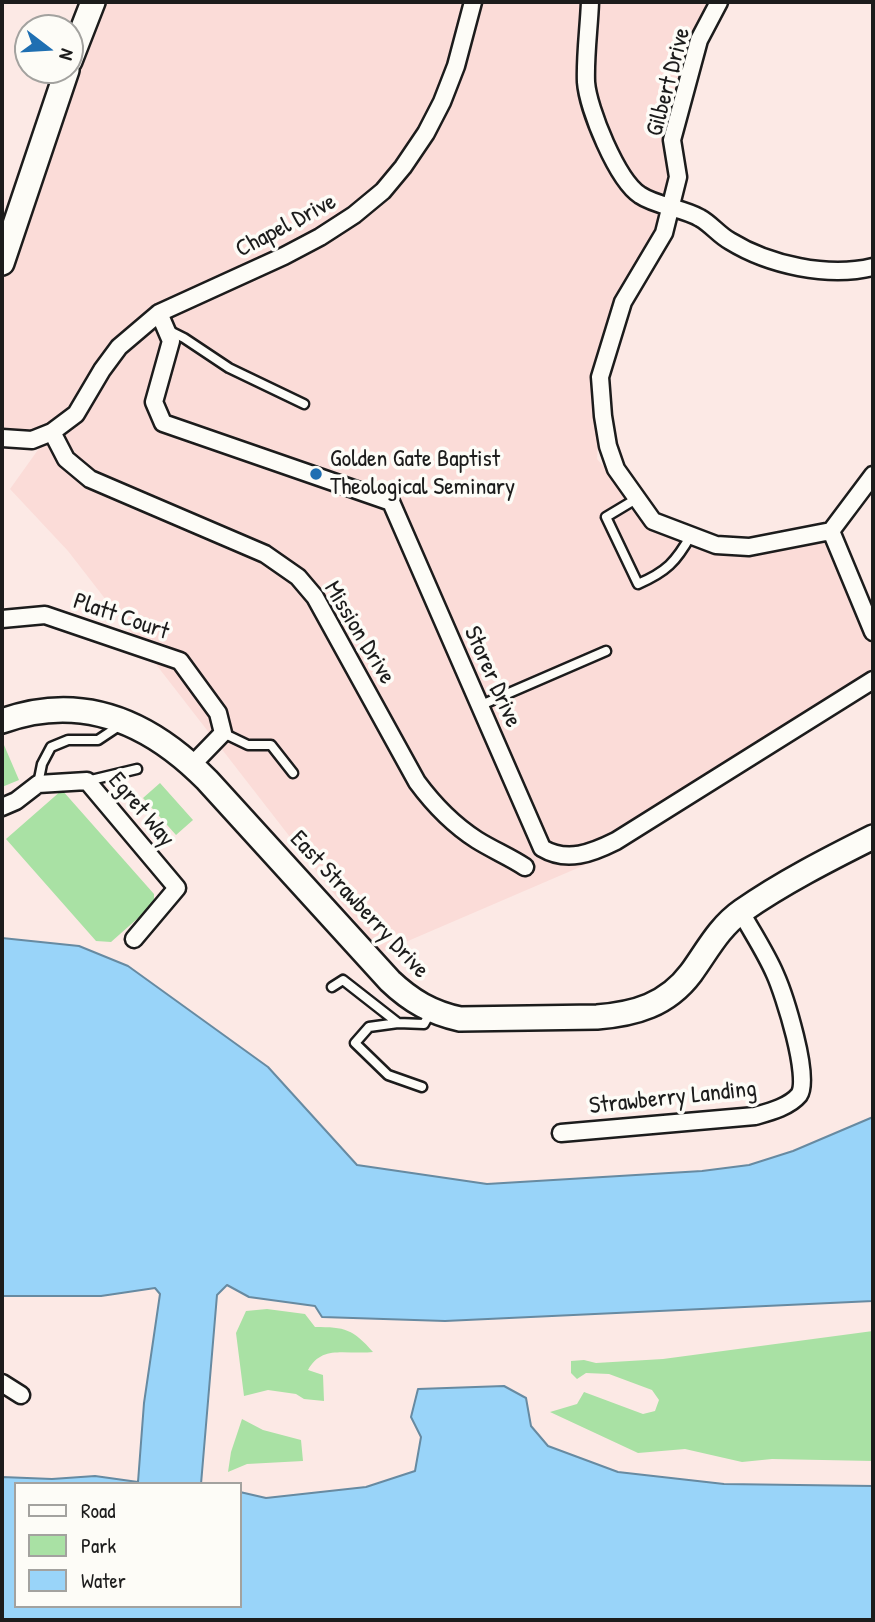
<!DOCTYPE html>
<style>
body{margin:0}
#map{position:relative;width:875px;height:1622px;overflow:hidden;background:#fce9e5;font-family:"Patrick Hand",sans-serif}
canvas{display:block}
.frame{position:absolute;inset:0;border:4px solid #1c1c1c;pointer-events:none}
.legend{position:absolute;left:14px;top:1482px;width:228px;height:126px;box-sizing:border-box;background:#fdfcf7;border:2px solid #a3a29f;margin:0;padding:9px 12px;list-style:none;font-size:21px;color:#1c1c1c}
.legend li{display:flex;align-items:center;gap:14px;height:35px}
.legend b{width:35px;border:2px solid #a3a29f}
.north{position:absolute;left:14px;top:14px;width:70px;height:70px;box-sizing:border-box;background:#fdfcf7;border:2px solid #a3a29f;border-radius:50%;rotate:107deg;font-size:19px;font-weight:700;line-height:28px;text-align:center;color:#1c1c1c}
.north::after{content:'';display:block;margin:auto;width:24px;height:32px;background:#1f6fb2;clip-path:polygon(50% 0,100% 100%,50% 72%,0 100%)}
</style>
<div id="map">
<canvas width="875" height="1622"></canvas>
<div class="frame"></div>
<ul class="legend">
<li><b style="height:9px;background:#fdfcf7"></b>Road</li>
<li><b style="height:19px;background:#a9e1a4"></b>Park</li>
<li><b style="height:19px;background:#99d4f9"></b>Water</li>
</ul>
<div class="north">N</div>
</div>
<script>
const ctx = document.querySelector('canvas').getContext('2d');
ctx.lineJoin = 'round';
function fillPath(path, color) { ctx.fillStyle = color; ctx.fill(path, 'evenodd'); }
function strokePath(path, color, width, dash) { ctx.strokeStyle = color; ctx.lineWidth = width; ctx.lineCap = dash ? 'butt' : 'round'; ctx.setLineDash(dash || []); ctx.stroke(path); }
function write(font, color, halo, rows, align = 'center') {
  ctx.font = font + ' "Patrick Hand",sans-serif'; ctx.lineWidth = 7; ctx.setLineDash([]); ctx.textBaseline = 'middle'; ctx.strokeStyle = halo; ctx.fillStyle = color; for (const [text, x, y, turn = 0] of rows) {
    ctx.save(); ctx.translate(x, y); ctx.rotate((+turn || 0) * Math.PI / 180); ctx.textAlign = isNaN(turn) ? turn : align; if (halo) ctx.strokeText(text, 0, 0); ctx.fillText(text, 0, 0); ctx.restore();
  }
}
const built = new Path2D(`
 M 93,2 L 718,2 L 669,151 L 680,212 L 665,245 L 628,304 L 601,383 L 597,459 L 653,521 L 718,551 L 825,535 L 873,632 L 873,684 L 601,858 L 380,953 L 68,551 L 10,489 L 45,440 L 2,434 L 2,263 Z`);
const green = new Path2D(`
 M 4,745 L 19,780 L 2,787 L 2,746 Z
 M 160,783 L 193,820 L 176,835 L 143,798 Z
 M 62,790 L 154,894 L 154,904 L 111,942 L 96,941 L 6,839 Z
 M 267,1309 L 305,1314 L 315,1327 C 345,1327 353,1329 373,1352 C 346,1355 322,1344 308,1370 L 323,1375 L 324,1401 L 304,1399 L 296,1394 L 268,1390 L 244,1396 L 236,1333 L 246,1311 Z
 M 873,1331 L 873,1461 L 772,1459 L 742,1462 L 685,1449 L 638,1453 L 550,1412 L 577,1404 L 584,1392 L 643,1414 L 655,1411 L 659,1400 L 652,1390 L 609,1374 L 586,1373 L 577,1379 L 571,1373 L 571,1361 L 584,1360 L 596,1363 L 663,1359 Z
 M 242,1419 L 263,1430 L 301,1440 L 303,1461 L 247,1464 L 228,1472 L 231,1452 Z`);
const water = new Path2D(`
 M 2,938 L 79,946 L 128,966 L 268,1067 L 357,1165 L 487,1184 L 702,1171 L 749,1165 L 793,1151 L 873,1117 L 873,1301 L 445,1321 L 322,1317 L 315,1306 L 249,1297 L 227,1285 L 217,1295 L 201,1484 L 16,1484 L 16,1606 L 240,1606 L 240,1492 L 266,1498 L 366,1487 L 415,1471 L 421,1437 L 411,1417 L 418,1389 L 504,1386 L 526,1398 L 531,1426 L 548,1446 L 618,1472 L 724,1484 L 873,1486 L 873,1620 L 2,1620 L 2,1477 L 52,1479 L 95,1476 L 138,1482 L 144,1403 L 160,1294 L 155,1288 L 101,1296 L 2,1296 Z`);
const lane = new Path2D(`
 M 168,330 L 184,338 L 229,368 L 304,404
 M 636,499 L 606,517 L 638,584 C 666,572 676,562 691,535
 M 479,706 L 606,651
 M 223,733 L 248,745 L 271,745 L 293,773
 M 87,781 L 137,769
 M 38,784 L 42,764 L 51,747 L 68,740 L 98,740 L 122,724
 M 332,987 L 343,980 L 398,1023 L 424,1024 L 430,1013
 M 398,1023 L 369,1027 L 355,1043 L 388,1075 L 422,1087`);
const street = new Path2D(`
 M 590,2 C 589,28 585,56 586,82 C 588,109 617,180 640,195 C 656,206 683,208 700,218 C 711,224 719,235 730,241 C 769,265 828,278 873,267
 M 719,2 L 699,40 L 672,140 L 678,177 L 664,233 L 623,302 L 600,377 L 603,416 L 608,446 L 616,469 L 653,521 L 716,545 L 749,547 L 831,531 L 873,475
 M 159,313 L 171,341 L 154,402 L 163,423 L 391,502 L 542,848 C 567,863 592,853 616,841 L 873,680
 M 52,432 L 76,414 L 102,370 L 119,347 L 159,313 L 284,256 L 320,237 L 354,215 L 383,191 L 403,167 L 426,133 L 442,102 L 456,66 L 473,2
 M 2,438 L 32,440 L 52,432 L 66,459 L 90,479 L 265,554 L 298,577 L 315,597 L 417,782 C 434,805 452,824 477,840 C 493,850 510,857 525,867
 M 831,531 L 873,632
 M 2,619 L 45,615 L 180,661 L 218,713 L 223,733 L 192,765
 M 2,807 L 16,801 L 38,784 L 87,781 L 177,888 L 134,939
 M 561,1133 L 755,1116 C 769,1112 789,1107 799,1095 C 811,1078 784,994 775,974 C 766,953 752,932 741,912
 M 2,1383 L 21,1395`);
const secondary = new Path2D(`
 M 70,61 L 93,2
 M 2,263 L 67,70
 M 2,721 C 82,692 150,722 207,780 L 390,981 C 411,1001 432,1013 460,1019 L 597,1017 C 635,1014 667,1005 691,973 C 707,951 719,927 742,911 C 782,883 829,859 873,837`);
const markers = [
 [316,474,7,"#1f6fb2"]
];
const streetNames = [
 ["Gilbert Drive",669,82,-75],
 ["Chapel Drive",286,226,-28],
 ["Platt Court",121,617,19],
 ["Mission Drive",359,633,59],
 ["Storer Drive",492,677,66],
 ["Egret Way",141,810,50],
 ["East Strawberry Drive",359,905,47],
 ["Strawberry Landing",673,1098,-6]
];
const poiNames = [
 ["Golden Gate Baptist",330,460],
 ["Theological Seminary",330,488]
];
fillPath(built, '#fbdcd8');
fillPath(green, '#a9e1a4');
fillPath(water, '#99d4f9');
strokePath(water, '#678aa1', 2);
strokePath(lane, '#1c1c1c', 13);
strokePath(street, '#1c1c1c', 21);
strokePath(secondary, '#1c1c1c', 28);
strokePath(lane, '#fdfcf7', 8);
strokePath(street, '#fdfcf7', 16);
strokePath(secondary, '#fdfcf7', 23);
for (const [x, y, r, color] of markers) { const dot = new Path2D(); dot.arc(x, y, r, 0, 2 * Math.PI); ctx.fillStyle = color; ctx.fill(dot); strokePath(dot, '#fdfcf7', 2.5); }
write('24px', '#1c1c1c', '#fdfcf7', streetNames);
write('24px', '#1c1c1c', '#fdfcf7', poiNames, 'left');
</script>
